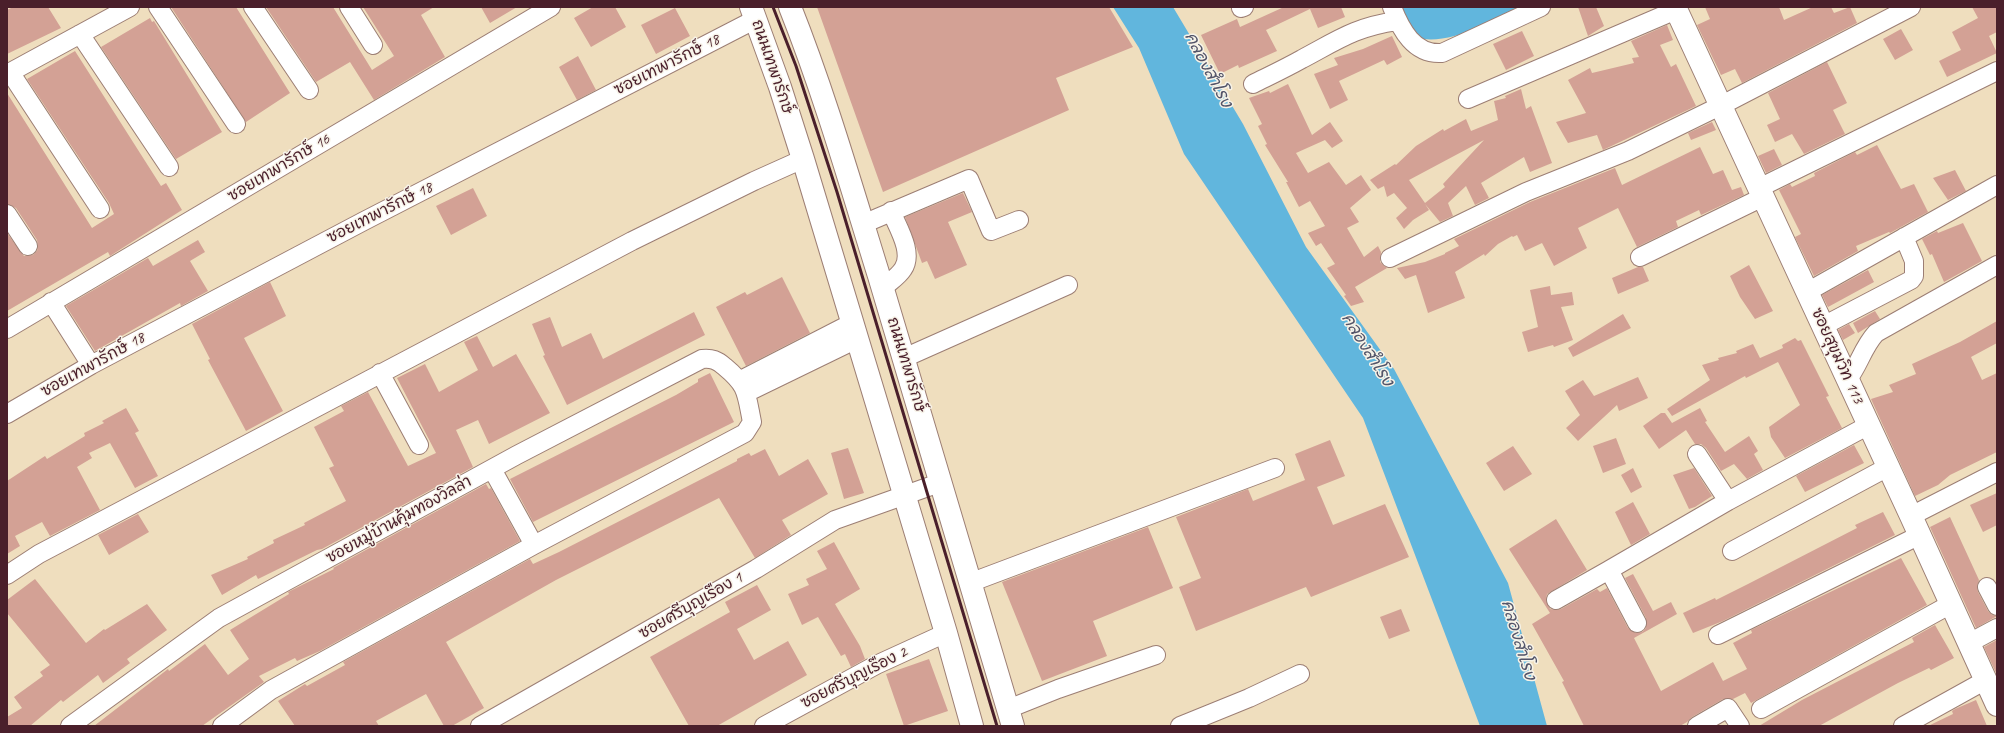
<!DOCTYPE html>
<meta charset="utf-8">
<style>
body{margin:0}
#map{position:relative;width:2004px;height:733px;overflow:hidden;background:#efdebe;font-family:Caveat,sans-serif}
canvas{display:block}
.frame{position:absolute;inset:0;border:8px solid #4a1f2b;pointer-events:none}
</style>
<div id="map">
<canvas width="2004" height="733"></canvas>
<div class="frame"></div>
</div>
<script>
const ctx = document.querySelector('canvas').getContext('2d');
ctx.lineJoin = 'round';
function fillPath(path, color) { ctx.fillStyle = color; ctx.fill(path, 'evenodd'); }
function strokePath(path, color, width, dash) { ctx.strokeStyle = color; ctx.lineWidth = width; ctx.lineCap = dash ? 'butt' : 'round'; ctx.setLineDash(dash || []); ctx.stroke(path); }
function write(font, color, halo, rows, align = 'center') {
  ctx.font = font + ' Caveat,"Playpen Sans Thai",sans-serif'; ctx.lineWidth = 3; ctx.setLineDash([]); ctx.textBaseline = 'middle'; ctx.strokeStyle = halo; ctx.fillStyle = color; for (const [text, x, y, turn = 0] of rows) {
    ctx.save(); ctx.translate(x, y); ctx.rotate((+turn || 0) * Math.PI / 180); ctx.textAlign = isNaN(turn) ? turn : align; if (halo) ctx.strokeText(text, 0, 0); ctx.fillText(text, 0, 0); ctx.restore();
  }
}
const water = new Path2D(`
 M 1113,7 L 1173,7 L 1243,124 L 1306,247 L 1394,369 L 1508,583 L 1547,726 L 1480,726 L 1363,418 L 1184,154 L 1139,48 Z
 M 1398,7 L 1525,7 C 1499,19 1453,43 1424,39 C 1417,37 1408,30 1402,27 Z`);
const building = new Path2D(`
 M 13,7 L 48,7 L 61,28 L 7,54 L 7,10 Z
 M 171,7 L 236,7 L 290,93 L 246,122 Z
 M 266,7 L 333,7 L 372,70 L 394,56 L 363,7 L 434,7 L 421,15 L 445,57 L 374,100 L 350,62 L 316,82 Z
 M 481,7 L 517,7 L 490,23 Z
 M 593,7 L 615,7 L 626,27 L 591,47 L 574,18 Z
 M 817,7 L 1109,7 L 1133,47 L 1056,78 L 1069,110 L 883,192 Z
 M 1284,7 L 1341,7 L 1345,17 L 1318,28 L 1310,9 L 1266,30 L 1277,51 L 1239,68 L 1238,65 L 1220,74 L 1201,35 L 1237,19 L 1240,27 Z
 M 1578,7 L 1596,7 L 1604,26 L 1588,36 Z
 M 1705,7 L 1779,7 L 1784,20 L 1813,7 L 1831,7 L 1834,13 L 1850,7 L 1857,23 L 1742,83 L 1735,69 L 1721,75 L 1697,25 L 1710,19 Z
 M 1972,7 L 1997,7 L 1997,32 L 1989,36 L 1997,53 L 1947,77 L 1939,61 L 1961,50 L 1952,32 L 1978,18 Z
 M 675,8 L 690,36 L 656,54 L 641,25 Z
 M 150,18 L 152,22 L 154,21 L 222,132 L 176,159 L 101,47 Z
 M 1667,25 L 1673,40 L 1660,45 L 1671,67 L 1676,64 L 1696,106 L 1603,150 L 1597,135 L 1568,143 L 1556,122 L 1586,113 L 1568,80 L 1590,68 L 1592,73 L 1634,63 L 1632,58 L 1639,57 L 1631,41 Z
 M 1901,29 L 1913,50 L 1895,60 L 1883,39 Z
 M 1522,31 L 1534,56 L 1506,70 L 1493,44 Z
 M 1392,36 L 1402,57 L 1387,65 L 1384,60 L 1339,81 L 1348,100 L 1330,109 L 1314,74 L 1338,65 L 1334,58 L 1363,49 Z
 M 75,51 L 161,186 L 166,183 L 182,210 L 110,256 L 108,252 L 7,311 L 7,233 L 24,256 L 33,255 L 37,251 L 38,246 L 37,240 L 16,208 L 7,204 L 7,93 L 92,228 L 114,214 L 109,203 L 27,79 Z
 M 578,56 L 596,90 L 577,100 L 559,67 Z
 M 1827,62 L 1847,103 L 1833,110 L 1845,134 L 1804,154 L 1792,134 L 1775,142 L 1767,125 L 1780,119 L 1768,93 Z
 M 1288,84 L 1312,135 L 1330,122 L 1343,141 L 1332,148 L 1325,140 L 1296,153 L 1308,173 L 1329,162 L 1346,185 L 1361,175 L 1371,190 L 1350,208 L 1359,222 L 1347,228 L 1364,257 L 1378,246 L 1381,252 L 1380,262 L 1387,268 L 1355,287 L 1364,302 L 1351,306 L 1344,296 L 1346,295 L 1327,268 L 1335,264 L 1321,243 L 1316,246 L 1308,233 L 1325,226 L 1310,201 L 1299,207 L 1286,182 L 1288,182 L 1265,145 L 1267,144 L 1258,126 L 1262,124 L 1249,98 L 1269,91 L 1270,93 Z
 M 1521,89 L 1526,109 L 1531,106 L 1552,163 L 1530,172 L 1524,157 L 1481,183 L 1489,198 L 1475,205 L 1466,186 L 1448,203 L 1453,216 L 1440,222 L 1425,204 L 1429,210 L 1413,220 L 1404,229 L 1396,218 L 1407,208 L 1394,193 L 1387,197 L 1384,186 L 1378,189 L 1370,180 L 1395,164 L 1396,165 L 1416,146 L 1443,129 L 1444,131 L 1466,119 L 1471,131 L 1498,120 L 1494,101 L 1506,98 L 1505,96 ZM 1484,140 L 1443,184 L 1445,187 L 1425,203 L 1409,180 Z
 M 1712,122 L 1716,130 L 1691,140 L 1688,133 Z
 M 1877,145 L 1901,189 L 1914,184 L 1928,212 L 1890,233 L 1889,232 L 1856,246 L 1858,251 L 1814,276 L 1795,237 L 1801,234 L 1779,190 L 1790,184 L 1792,187 L 1815,176 L 1814,173 L 1855,152 L 1857,155 Z
 M 1700,147 L 1713,174 L 1723,170 L 1732,190 L 1741,187 L 1744,195 L 1701,215 L 1699,210 L 1676,221 L 1678,227 L 1637,247 L 1618,208 L 1578,228 L 1587,248 L 1554,266 L 1542,243 L 1525,251 L 1517,235 L 1513,237 L 1512,236 L 1498,244 L 1485,256 L 1484,254 L 1455,272 L 1465,298 L 1428,313 L 1416,275 L 1405,279 L 1397,268 L 1425,262 L 1445,254 L 1445,253 L 1459,246 L 1454,239 L 1530,202 L 1615,168 L 1622,185 Z
 M 1774,149 L 1782,165 L 1766,173 L 1758,156 Z
 M 1955,170 L 1966,191 L 1948,200 L 1933,178 Z
 M 473,188 L 487,216 L 451,235 L 436,206 Z
 M 963,193 L 972,212 L 948,222 L 967,265 L 935,279 L 927,261 L 922,263 L 905,217 Z
 M 1963,223 L 1982,261 L 1944,282 L 1932,254 L 1930,255 L 1922,239 L 1937,231 L 1938,233 Z
 M 198,240 L 205,252 L 190,261 L 208,291 L 181,306 L 180,303 L 95,351 L 66,306 L 148,258 L 153,266 Z
 M 1749,265 L 1773,311 L 1755,319 L 1740,297 L 1730,276 Z
 M 1638,267 L 1643,267 L 1649,281 L 1618,294 L 1612,278 Z
 M 1868,270 L 1874,282 L 1828,307 L 1822,295 Z
 M 782,277 L 810,333 L 746,366 L 716,307 L 745,292 L 747,295 Z
 M 270,282 L 286,316 L 244,338 L 283,411 L 246,431 L 208,360 L 210,359 L 192,324 Z
 M 1550,286 L 1551,295 L 1572,292 L 1574,305 L 1561,307 L 1573,340 L 1554,347 L 1553,345 L 1528,352 L 1522,332 L 1538,327 L 1530,290 Z
 M 1875,311 L 1880,319 L 1858,333 L 1853,323 Z
 M 694,312 L 705,335 L 567,405 L 543,356 L 545,355 L 532,324 L 550,317 L 562,347 L 591,333 L 603,359 Z
 M 1623,314 L 1631,328 L 1573,357 L 1568,348 Z
 M 1997,321 L 1997,343 L 1971,357 L 1982,380 L 1997,373 L 1997,452 L 1950,475 L 1938,485 L 1915,496 L 1871,399 L 1893,392 L 1889,385 L 1916,374 L 1912,364 L 1960,342 Z
 M 1849,324 L 1855,333 L 1843,340 L 1838,330 Z
 M 477,336 L 493,367 L 516,354 L 550,413 L 489,444 L 478,420 L 456,430 L 473,467 L 322,549 L 317,550 L 258,579 L 256,575 L 222,595 L 211,575 L 248,559 L 247,557 L 274,543 L 273,540 L 305,525 L 304,523 L 346,501 L 329,468 L 334,466 L 314,427 L 344,411 L 341,406 L 368,392 L 408,466 L 436,453 L 397,378 L 425,364 L 439,392 L 478,370 L 464,342 Z
 M 1795,338 L 1798,341 L 1801,340 L 1829,396 L 1826,397 L 1842,428 L 1785,458 L 1771,437 L 1769,427 L 1800,405 L 1778,362 L 1746,378 L 1745,376 L 1672,416 L 1667,409 L 1710,380 L 1702,365 L 1719,360 L 1718,358 L 1737,353 L 1736,351 L 1753,344 L 1760,358 L 1783,348 L 1782,345 Z
 M 710,373 L 734,422 L 533,522 L 510,479 L 676,395 L 698,382 L 698,379 Z
 M 1638,377 L 1648,398 L 1619,411 L 1617,405 L 1578,441 L 1566,428 L 1580,415 L 1565,391 L 1583,380 L 1594,396 Z
 M 126,408 L 139,431 L 135,433 L 158,476 L 135,488 L 110,443 L 89,453 L 92,458 L 77,467 L 100,510 L 50,536 L 42,522 L 15,536 L 20,546 L 7,554 L 7,481 L 45,456 L 47,459 L 85,436 L 84,433 L 104,423 L 102,421 Z
 M 1700,408 L 1707,421 L 1705,422 L 1725,452 L 1749,436 L 1758,451 L 1754,454 L 1763,470 L 1747,479 L 1734,464 L 1721,471 L 1706,448 L 1701,444 L 1695,444 L 1686,430 L 1659,449 L 1643,426 L 1661,413 L 1665,413 L 1672,423 Z
 M 1616,438 L 1626,464 L 1603,473 L 1593,446 Z
 M 1330,440 L 1345,476 L 1317,487 L 1333,525 L 1385,504 L 1409,557 L 1311,597 L 1306,587 L 1196,631 L 1179,587 L 1201,578 L 1176,517 L 1248,489 L 1253,501 L 1305,480 L 1295,454 Z
 M 1854,445 L 1864,463 L 1805,492 L 1796,476 Z
 M 1513,446 L 1532,474 L 1504,491 L 1486,463 Z
 M 848,448 L 864,493 L 844,499 L 831,453 Z
 M 765,449 L 779,476 L 808,459 L 828,494 L 782,520 L 791,535 L 755,558 L 719,498 L 556,580 L 446,642 L 484,708 L 452,726 L 444,726 L 426,694 L 376,721 L 379,726 L 295,726 L 278,701 L 305,684 L 307,686 L 345,665 L 343,662 L 530,559 L 533,564 L 559,552 L 737,461 L 737,459 L 749,453 L 751,456 Z
 M 1633,468 L 1642,487 L 1631,493 L 1621,475 Z
 M 1694,468 L 1712,496 L 1695,507 L 1689,509 L 1673,475 Z
 M 486,484 L 489,489 L 491,488 L 520,541 L 320,651 L 297,661 L 295,658 L 259,676 L 264,682 L 202,726 L 94,726 L 168,669 L 169,671 L 205,644 L 228,675 L 249,659 L 230,630 L 289,594 L 288,592 L 334,569 L 333,568 Z
 M 1997,493 L 1997,525 L 1983,532 L 1970,505 Z
 M 1633,502 L 1650,534 L 1631,545 L 1615,512 Z
 M 1883,512 L 1895,535 L 1723,621 L 1693,633 L 1683,613 L 1715,598 L 1716,600 L 1748,584 L 1857,528 L 1855,525 Z
 M 138,514 L 149,532 L 109,555 L 98,535 Z
 M 1950,517 L 1979,580 L 1977,586 L 1978,592 L 1988,611 L 1992,615 L 1997,616 L 1976,628 L 1930,527 Z
 M 1556,519 L 1587,570 L 1547,594 L 1546,600 L 1550,609 L 1556,610 L 1561,609 L 1597,589 L 1600,592 L 1607,588 L 1628,628 L 1636,633 L 1642,632 L 1646,628 L 1646,618 L 1625,578 L 1633,574 L 1653,611 L 1671,602 L 1677,614 L 1634,638 L 1661,691 L 1713,662 L 1723,681 L 1747,669 L 1733,643 L 1752,633 L 1751,630 L 1901,558 L 1927,605 L 1751,703 L 1745,693 L 1733,699 L 1723,699 L 1692,717 L 1687,722 L 1680,726 L 1584,726 L 1562,682 L 1564,681 L 1532,624 L 1550,613 L 1509,549 Z
 M 1148,527 L 1173,588 L 1093,621 L 1107,656 L 1042,681 L 1002,582 Z
 M 834,542 L 860,589 L 835,604 L 860,646 L 865,659 L 851,667 L 845,654 L 841,656 L 818,617 L 802,625 L 788,594 L 809,585 L 806,579 L 827,569 L 817,551 Z
 M 35,579 L 86,643 L 104,629 L 105,630 L 147,604 L 167,630 L 127,659 L 130,663 L 103,683 L 98,675 L 63,702 L 61,700 L 30,726 L 7,726 L 7,717 L 22,708 L 14,697 L 43,676 L 40,672 L 50,665 L 7,613 L 7,600 Z
 M 757,585 L 771,610 L 737,629 L 754,660 L 788,641 L 807,675 L 717,726 L 689,726 L 650,657 L 730,612 L 725,602 Z
 M 1401,609 L 1410,631 L 1389,639 L 1380,617 Z
 M 1935,625 L 1954,658 L 1931,670 L 1929,668 L 1898,683 L 1819,726 L 1759,726 L 1802,700 L 1914,642 L 1912,638 Z
 M 1997,640 L 1997,675 L 1984,647 Z
 M 929,659 L 948,711 L 904,726 L 886,674 Z
 M 1976,700 L 1987,726 L 1928,726 L 1953,714 L 1952,711 L 1955,709 Z`);
const minor = new Path2D(`
 M 158,7 L 236,124
 M 253,7 L 309,90
 M 349,7 L 373,45
 M 1392,7 C 1401,30 1414,55 1442,53 L 1541,7
 M 1241,8 L 1244,7
 M 80,34 L 169,167
 M 10,72 L 100,209
 M 7,74 L 130,7
 M 1253,84 C 1269,76 1286,68 1302,59 C 1338,40 1355,27 1397,21
 M 1468,99 L 1676,10
 M 1759,188 L 1997,71
 M 7,214 L 28,246
 M 863,224 L 969,179 L 991,231 L 1019,220
 M 1640,257 L 1763,197
 M 1390,258 L 1526,192 L 1628,151 L 1720,106 L 1911,7
 M 883,288 C 889,282 898,277 903,269 C 914,253 898,228 891,211
 M 1807,292 L 1997,185
 M 51,302 L 91,365
 M 1823,326 L 1911,280 L 1914,276 L 1914,261 L 1904,237
 M 7,329 L 551,7
 M 904,358 L 1068,285
 M 380,373 L 419,445
 M 1848,379 C 1859,365 1863,347 1876,333 L 1997,265
 M 741,380 L 852,323
 M 746,393 L 857,339
 M 7,414 L 91,365 L 364,221 L 756,19
 M 1697,454 L 1728,501
 M 492,469 L 534,545
 M 1911,516 L 1997,472
 M 1732,551 L 1888,467
 M 7,575 L 39,554 L 632,241 L 754,181 L 803,159
 M 972,582 L 1275,468
 M 1987,587 L 1997,606
 M 1556,600 L 1609,570
 M 1637,623 L 1609,570 L 1728,501 L 1869,425
 M 1718,635 L 1920,535
 M 1969,643 L 1997,628
 M 1008,709 L 1058,689 L 1156,655
 M 1761,709 L 1951,604
 M 70,726 L 219,618 L 517,455 L 702,359 C 712,358 717,360 725,367 C 748,386 746,393 752,422 L 745,433 L 534,545 L 271,690 L 222,726
 M 480,726 L 756,569 L 835,520 L 942,482
 M 764,726 L 876,665 L 946,633
 M 1180,726 L 1249,698 L 1300,674
 M 1697,726 L 1728,708 L 1740,726
 M 1903,726 L 1986,680`);
const major = new Path2D(`
 M 751,7 L 780,87 L 803,159 L 946,633 L 972,726
 M 790,7 C 825,95 851,186 879,276 C 925,426 969,576 1013,726
 M 1675,7 L 1911,516 L 1997,705`);
const rail = new Path2D(`
 M 773,7 L 796,66 L 837,192 L 997,726`);
const streetNames = [
 ["ซอยเทพารักษ์ 18",667,65,-27],
 ["ถนนเทพารักษ์",772,67,71],
 ["ซอยเทพารักษ์ 16",279,168,-31],
 ["ซอยเทพารักษ์ 18",380,213,-27],
 ["ซอยสุขุมวิท 113",1837,356,65],
 ["ซอยเทพารักษ์ 18",93,365,-29],
 ["ถนนเทพารักษ์",906,365,73],
 ["ซอยหมู่บ้านคุ้มทองวิลล่า",399,520,-29],
 ["ซอยศรีบุญเรือง 1",691,606,-30],
 ["ซอยศรีบุญเรือง 2",854,678,-27]
];
const waterNames = [
 ["คลองสำโรง",1208,70,62],
 ["คลองสำโรง",1367,350,58],
 ["คลองสำโรง",1518,640,73]
];
fillPath(water, '#61b6dd');
fillPath(building, '#d3a195');
strokePath(minor, '#9c7e74', 20);
strokePath(major, '#9c7e74', 24);
strokePath(minor, '#fff', 18);
strokePath(major, '#fff', 22);
strokePath(rail, '#4a1f2b', 3);
write('16px', '#4a1f2b', '#f7f3e8', streetNames);
write('italic 17px', '#525469', '#f7f3e8', waterNames);
</script>
